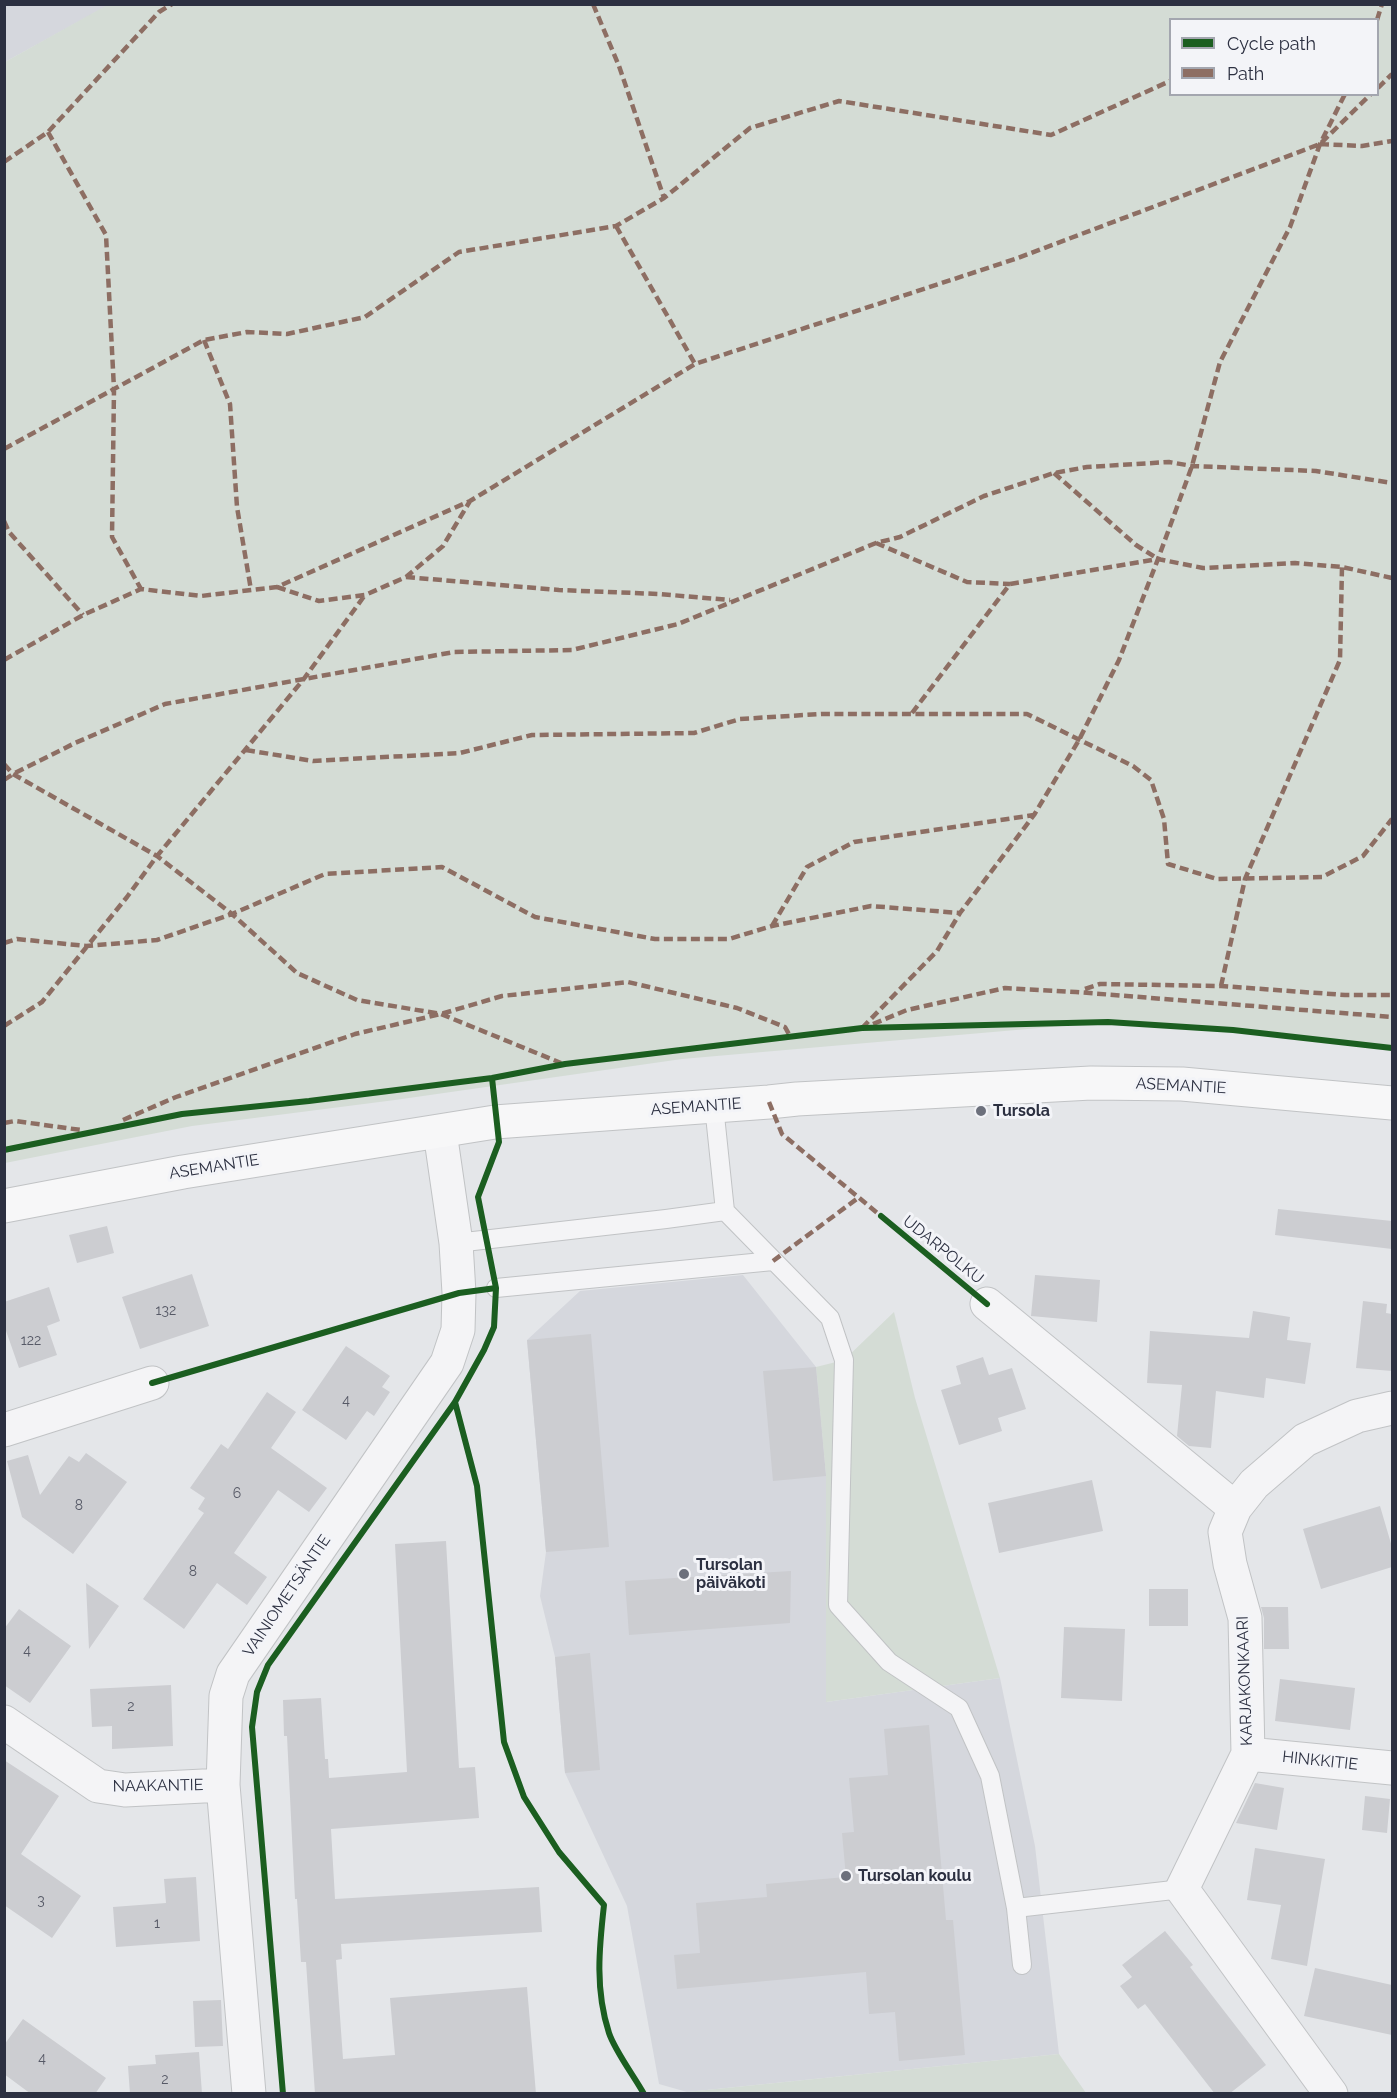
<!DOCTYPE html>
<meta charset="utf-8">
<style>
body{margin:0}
#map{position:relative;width:1397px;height:2098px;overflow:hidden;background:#e4e6e9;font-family:Raleway,sans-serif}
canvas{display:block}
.frame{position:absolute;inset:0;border:6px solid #2c3041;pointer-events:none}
.legend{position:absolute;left:1169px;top:18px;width:210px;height:78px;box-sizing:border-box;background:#f3f4f8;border:2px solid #a3a6af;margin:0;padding:8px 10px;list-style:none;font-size:18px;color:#2c3041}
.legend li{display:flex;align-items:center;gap:12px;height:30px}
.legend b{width:30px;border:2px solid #a3a6af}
</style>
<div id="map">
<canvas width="1397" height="2098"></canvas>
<div class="frame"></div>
<ul class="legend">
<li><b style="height:8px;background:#1b5e20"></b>Cycle path</li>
<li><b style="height:8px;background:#8d6e63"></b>Path</li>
</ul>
</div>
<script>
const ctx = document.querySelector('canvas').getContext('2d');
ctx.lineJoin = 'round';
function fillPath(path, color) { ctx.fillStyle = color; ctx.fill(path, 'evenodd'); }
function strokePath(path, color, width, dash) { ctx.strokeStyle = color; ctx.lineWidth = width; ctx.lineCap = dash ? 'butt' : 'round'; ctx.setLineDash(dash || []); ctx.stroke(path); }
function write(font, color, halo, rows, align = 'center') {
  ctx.font = font + ' Raleway,sans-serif'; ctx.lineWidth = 6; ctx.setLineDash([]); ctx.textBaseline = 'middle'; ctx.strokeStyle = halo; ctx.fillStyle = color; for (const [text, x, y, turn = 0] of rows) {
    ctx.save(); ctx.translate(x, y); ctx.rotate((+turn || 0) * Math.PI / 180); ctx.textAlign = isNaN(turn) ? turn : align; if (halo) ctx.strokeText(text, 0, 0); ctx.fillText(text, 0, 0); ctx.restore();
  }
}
const built = new Path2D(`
 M 5,5 L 109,5 L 5,62 Z
 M 743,1275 L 816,1367 L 826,1476 L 826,1702 L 1000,1678 L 1035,1846 L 1059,2054 L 687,2092 L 659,2084 L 627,1906 L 565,1773 L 555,1657 L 540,1596 L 546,1552 L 527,1340 L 580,1291 Z`);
const green = new Path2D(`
 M 109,4 L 1392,5 L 1392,1048 L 1233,1030 L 1108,1022 L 682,1059 L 395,1100 L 192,1126 L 5,1163 L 5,62 ZM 1170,20 L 1378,20 L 1378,94 L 1170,94 Z
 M 894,1312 L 915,1398 L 1000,1678 L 826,1702 L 826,1476 L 816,1367 L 844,1360 Z
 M 1059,2054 L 1086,2093 L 687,2092 Z`);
const building = new Path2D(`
 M 1278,1209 L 1392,1221 L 1392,1249 L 1275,1235 Z
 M 107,1226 L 114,1253 L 77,1263 L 69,1235 Z
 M 192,1274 L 209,1326 L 140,1349 L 122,1297 Z
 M 1035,1275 L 1100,1280 L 1097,1322 L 1031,1316 Z
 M 49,1287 L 60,1321 L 47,1326 L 57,1355 L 19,1368 L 4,1325 L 4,1302 Z
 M 1363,1301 L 1387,1304 L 1386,1313 L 1392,1314 L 1392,1371 L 1356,1368 Z
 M 1253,1311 L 1290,1317 L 1287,1340 L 1311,1343 L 1305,1384 L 1266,1378 L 1264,1398 L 1216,1391 L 1211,1448 L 1189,1446 L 1177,1436 L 1182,1385 L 1147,1383 L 1150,1331 L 1249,1338 Z
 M 591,1334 L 609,1547 L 546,1552 L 527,1340 Z
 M 346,1346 L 390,1376 L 382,1387 L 390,1392 L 374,1416 L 367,1411 L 346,1440 L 302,1410 Z
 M 983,1357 L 989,1375 L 1012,1368 L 1026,1409 L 998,1418 L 1002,1431 L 959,1445 L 941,1390 L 961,1384 L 956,1366 Z
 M 816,1367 L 826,1476 L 773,1481 L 763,1371 Z
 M 267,1392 L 296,1412 L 271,1448 L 327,1488 L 309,1512 L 278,1490 L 234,1553 L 267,1577 L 247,1605 L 217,1583 L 184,1629 L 143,1599 L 204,1513 L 198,1509 L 205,1498 L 190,1488 L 221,1444 L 228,1449 Z
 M 86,1453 L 127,1482 L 73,1554 L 22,1517 L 7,1461 L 28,1455 L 40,1495 L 69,1456 L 79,1462 Z
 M 1092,1480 L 1103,1531 L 999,1553 L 988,1503 Z
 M 1380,1506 L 1392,1547 L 1392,1567 L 1321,1589 L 1303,1529 Z
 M 446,1541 L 459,1768 L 475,1767 L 479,1818 L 331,1829 L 335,1899 L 539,1887 L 542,1932 L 341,1944 L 342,1959 L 336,1960 L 343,2059 L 395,2055 L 390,1998 L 527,1987 L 536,2094 L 315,2094 L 306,1962 L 301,1962 L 297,1899 L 295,1899 L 287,1736 L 284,1736 L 283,1700 L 321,1698 L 325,1759 L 328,1759 L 329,1778 L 407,1772 L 395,1544 Z
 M 791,1571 L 790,1623 L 629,1635 L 625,1581 Z
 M 86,1583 L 119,1606 L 89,1649 Z
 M 1149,1589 L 1188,1589 L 1188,1626 L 1149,1626 Z
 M 1261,1607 L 1288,1607 L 1289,1649 L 1264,1649 L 1264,1618 Z
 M 19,1609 L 71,1646 L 30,1703 L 4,1685 L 4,1629 Z
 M 1064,1627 L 1125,1629 L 1122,1701 L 1061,1698 Z
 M 590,1653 L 600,1770 L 565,1773 L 555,1657 Z
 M 1280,1679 L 1355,1688 L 1350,1730 L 1275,1721 Z
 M 171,1685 L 173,1746 L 112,1749 L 112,1726 L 92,1727 L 90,1689 Z
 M 929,1725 L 946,1920 L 953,1920 L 965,2055 L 899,2061 L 895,2012 L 869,2014 L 866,1972 L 677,1989 L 674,1955 L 700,1953 L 696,1903 L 767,1897 L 766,1884 L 846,1877 L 842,1833 L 854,1832 L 849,1778 L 888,1775 L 884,1729 Z
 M 4,1760 L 59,1796 L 21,1854 L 81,1896 L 52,1938 L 4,1905 Z
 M 1255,1783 L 1284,1788 L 1277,1830 L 1236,1823 Z
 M 1365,1796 L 1390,1799 L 1387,1833 L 1362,1830 Z
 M 1255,1848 L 1325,1859 L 1307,1966 L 1271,1959 L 1281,1905 L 1247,1900 Z
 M 196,1877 L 200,1941 L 116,1947 L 113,1907 L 166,1903 L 164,1879 Z
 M 1165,1931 L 1193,1965 L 1190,1967 L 1266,2065 L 1229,2094 L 1215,2094 L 1145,2004 L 1138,2009 L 1120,1986 L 1132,1977 L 1122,1965 Z
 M 1315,1968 L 1392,1985 L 1392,2035 L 1304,2016 Z
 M 221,2000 L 223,2046 L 195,2047 L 193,2001 Z
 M 23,2019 L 106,2078 L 95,2094 L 31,2094 L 4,2074 L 4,2045 Z
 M 199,2052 L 202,2094 L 130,2094 L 128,2066 L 156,2064 L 155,2055 Z`);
const lane = new Path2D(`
 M 714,1106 L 725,1211 L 830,1318 L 844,1360 L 838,1605 L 889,1662 L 959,1708 L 990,1776 L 1016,1908
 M 456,1243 L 666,1219 L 725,1211
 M 496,1288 L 773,1261
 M 1022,1965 L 1016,1908 L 1182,1889`);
const street = new Path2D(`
 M 987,1304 L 1235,1508
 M 4,1430 L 152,1383
 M 4,1722 L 98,1786 L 125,1790 L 223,1785
 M 1248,1754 L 1392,1768
 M 249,2094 L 223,1785 L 226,1696 L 233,1674 L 447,1363 L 458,1330 L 459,1293 L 456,1243 L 440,1132
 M 1331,2094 L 1182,1889 L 1248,1754 L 1245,1618 L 1230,1564 L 1225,1532 L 1235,1508 L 1254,1484 L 1305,1440 L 1357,1416 L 1392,1408`);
const secondary = new Path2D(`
 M 4,1206 L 183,1172 L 495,1122 L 769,1102 L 797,1099 L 1091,1083 L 1182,1084 L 1392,1103`);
const quiet = new Path2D(`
 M 593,4 L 619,66 L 664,198
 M 1377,20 L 1382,4
 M 1378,88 L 1392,74
 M 48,132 L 106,235 L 114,389 L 112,537 L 141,589
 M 1320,144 L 1362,146 L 1392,141
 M 4,162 L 48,132 L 159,12 L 172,4
 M 616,226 L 695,364
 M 204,340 L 230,404 L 237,507 L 251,590
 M 4,449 L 204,340 L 247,332 L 287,334 L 365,317 L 459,252 L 616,226 L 664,198 L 750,128 L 839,101 L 1051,135 L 1170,81
 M 1054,473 L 1136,545 L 1158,559
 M 4,521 L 9,532 L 83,615
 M 876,543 L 967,582 L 1010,584
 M 406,577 L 559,590 L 659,594 L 730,600
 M 277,587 L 319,601 L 365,595 L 406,577 L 443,546 L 470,501
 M 4,660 L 83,615 L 141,589 L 201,596 L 277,587 L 470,501 L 695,364 L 1015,259 L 1320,144 L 1371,94
 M 912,713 L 1010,584 L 1158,559 L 1203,568 L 1295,563 L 1342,567 L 1392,578
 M 246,750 L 313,761 L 460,753 L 532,735 L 694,733 L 740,719 L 821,714 L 1027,714 L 1133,766 L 1151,780 L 1164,819 L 1168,864 L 1217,879 L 1322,877 L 1363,856 L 1392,819
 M 4,764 L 13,774 L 157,856 L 232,914 L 297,973 L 357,1000 L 441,1014 L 561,1063
 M 4,780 L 13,774 L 75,743 L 165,704 L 454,652 L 572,650 L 678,624 L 876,543 L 900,537 L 984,496 L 1054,473 L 1087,467 L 1169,462 L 1192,466 L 1316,471 L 1392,483
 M 772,926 L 807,867 L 854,842 L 1034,815
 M 4,943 L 17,939 L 86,946 L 157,940 L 232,914 L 325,874 L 442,867 L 535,917 L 655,939 L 729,939 L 772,926 L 871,906 L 960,913
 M 1221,986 L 1245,879 L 1340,660 L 1342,567
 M 1085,989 L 1100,984 L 1221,986 L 1345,995 L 1392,995
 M 873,1024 L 907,1010 L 1005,988 L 1076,992 L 1392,1017
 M 4,1026 L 42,1002 L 127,897 L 157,856 L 303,680 L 365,595
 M 862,1028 L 937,951 L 960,913 L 1034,815 L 1079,740 L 1119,660 L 1158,559 L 1192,466 L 1220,362 L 1290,227 L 1320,144 L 1345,94
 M 769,1102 L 782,1134 L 881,1216
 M 123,1120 L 176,1097 L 355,1034 L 441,1014 L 502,996 L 628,982 L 737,1008 L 785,1027 L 791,1038
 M 4,1123 L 15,1121 L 81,1130
 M 773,1261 L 858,1198`);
const cycleway = new Path2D(`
 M 4,1150 L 182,1114 L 309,1101 L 492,1078 L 565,1064 L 862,1028 L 1108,1022 L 1233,1030 L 1392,1048
 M 881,1216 L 987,1304
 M 152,1383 L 459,1293 L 496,1288
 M 455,1402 L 477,1486 L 504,1742 L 524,1797 L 559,1852 L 604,1905 C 599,1949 595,1990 609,2033 C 615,2051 634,2076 644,2094
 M 283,2094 L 252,1727 L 257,1692 L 268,1665 L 455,1402 L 484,1350 L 494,1327 L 496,1288 L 478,1197 L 499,1142 L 492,1078`);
const markers = [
 [981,1111,6,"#6c707c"],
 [684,1574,6,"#6c707c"],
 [846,1876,6,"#6c707c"]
];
const numberNames = [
 ["132",166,1311],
 ["122",31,1341],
 ["4",346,1401],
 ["6",237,1494],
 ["8",79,1506],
 ["8",193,1572],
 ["4",27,1651],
 ["2",131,1707],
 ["3",41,1901],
 ["1",157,1924],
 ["4",42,2059],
 ["2",165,2080]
];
const streetNames = [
 ["ASEMANTIE",1181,1086,3],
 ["ASEMANTIE",696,1107,-4],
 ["ASEMANTIE",214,1167,-9],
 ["UDARPOLKU",943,1250,39],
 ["VAINIOMETSÄNTIE",287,1596,-56],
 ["KARJAKONKAARI",1245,1681,-92],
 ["HINKKITIE",1320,1761,6],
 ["NAAKANTIE",158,1786,-1]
];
const poiNames = [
 ["Tursola",993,1111],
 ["Tursolan",696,1565],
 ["päiväkoti",696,1583],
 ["Tursolan koulu",858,1876]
];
fillPath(built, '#d5d7dd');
fillPath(green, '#d4dcd5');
fillPath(building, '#cccdd1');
strokePath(lane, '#c1c3c5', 20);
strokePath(street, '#c1c3c5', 35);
strokePath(secondary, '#c1c3c5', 35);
strokePath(lane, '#f4f4f6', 18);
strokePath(street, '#f4f4f6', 33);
strokePath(secondary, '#f7f7f8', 33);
strokePath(quiet, '#8d6e63', 4.5, [9, 4.5]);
strokePath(cycleway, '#1b5e20', 6);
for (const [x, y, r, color] of markers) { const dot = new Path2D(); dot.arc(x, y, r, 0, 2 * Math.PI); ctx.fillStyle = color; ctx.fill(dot); strokePath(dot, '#f3f4f8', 2); }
write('14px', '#565966', null, numberNames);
write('16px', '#2c3041', '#f3f4f8', streetNames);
write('bold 16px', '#2c3041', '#f3f4f8', poiNames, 'left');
</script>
